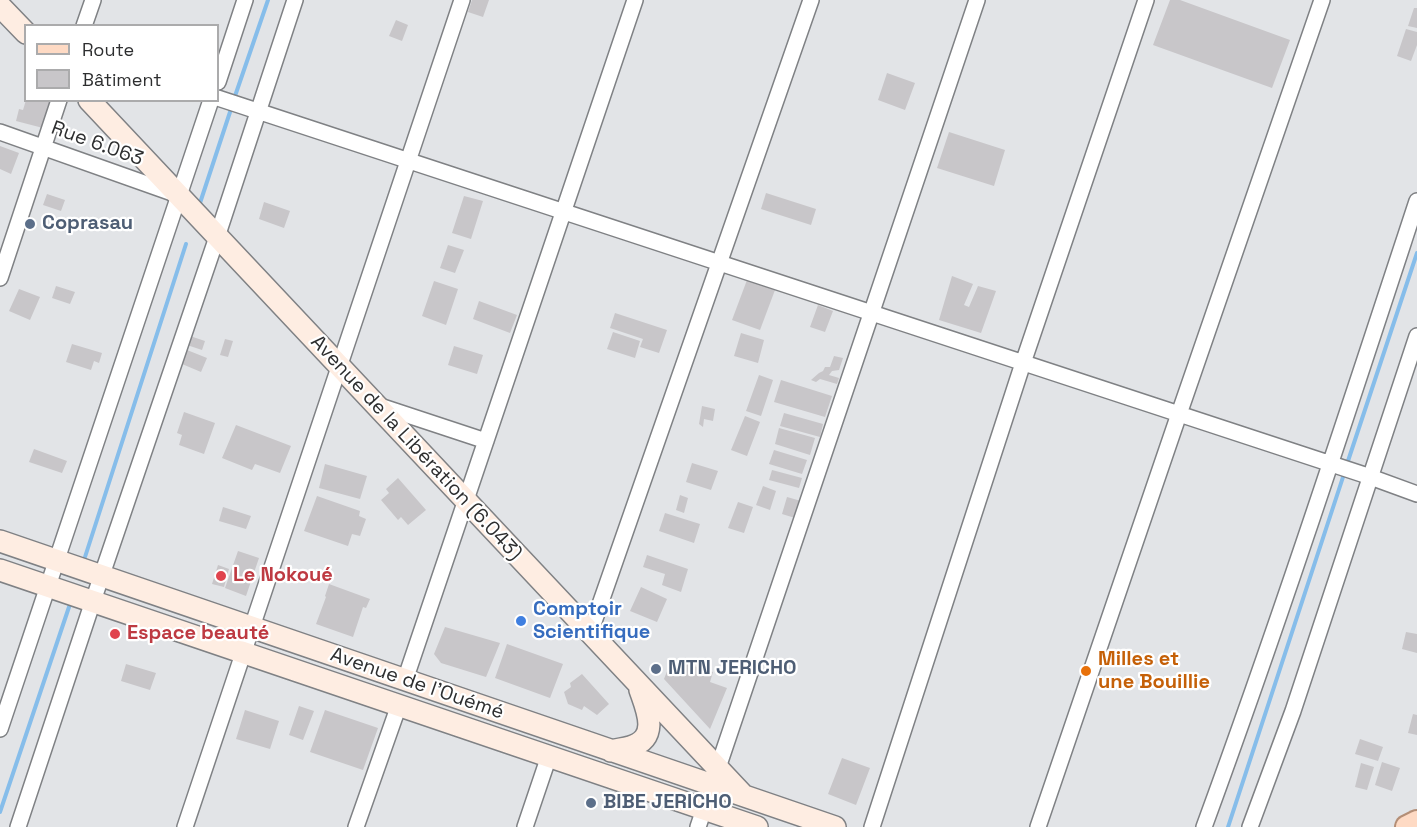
<!DOCTYPE html>
<meta charset="utf-8">
<style>
body{margin:0}
#map{position:relative;width:1417px;height:827px;overflow:hidden;background:#e2e4e7;font-family:"Space Grotesk",sans-serif}
canvas{display:block}
.legend{position:absolute;left:24px;top:24px;width:195px;height:78px;box-sizing:border-box;background:#fff;border:2px solid #ababac;margin:0;padding:8px 10px;list-style:none;font-size:18px;color:#2d2e2f}
.legend li{display:flex;align-items:center;gap:12px;height:30px}
.legend b{width:30px;border:2px solid #ababac}
</style>
<div id="map">
<canvas width="1417" height="827"></canvas>
<ul class="legend">
<li><b style="height:8px;background:#fedac4"></b>Route</li>
<li><b style="height:16px;background:#c8c6c9"></b>Bâtiment</li>
</ul>
</div>
<script>
const ctx = document.querySelector('canvas').getContext('2d');
ctx.lineJoin = 'round';
function strokePath(path, color, width, dash) { ctx.strokeStyle = color; ctx.lineWidth = width; ctx.lineCap = dash ? 'butt' : 'round'; ctx.setLineDash(dash || []); ctx.stroke(path); }
function fillPath(path, color) { ctx.fillStyle = color; ctx.fill(path, 'evenodd'); }
function write(font, color, halo, rows, align = 'center') {
  ctx.font = font + ' "Space Grotesk",sans-serif'; ctx.lineWidth = 4.5; ctx.setLineDash([]); ctx.textBaseline = 'middle'; ctx.strokeStyle = halo; ctx.fillStyle = color; for (const [text, x, y, turn = 0] of rows) {
    ctx.save(); ctx.translate(x, y); ctx.rotate((+turn || 0) * Math.PI / 180); ctx.textAlign = isNaN(turn) ? turn : align; if (halo) ctx.strokeText(text, 0, 0); ctx.fillText(text, 0, 0); ctx.restore();
  }
}
const stream = new Path2D(`
 M 234,99 L 268,0
 M 200,203 L 232,106
 M 1347,464 L 1417,253
 M 85,557 L 186,244
 M 0,812 L 69,607
 M 1228,827 L 1345,471`);
const building = new Path2D(`
 M 472,0 L 489,0 L 483,17 L 468,12 Z
 M 1170,0 L 1180,0 L 1290,40 L 1272,88 L 1153,45 Z
 M 1414,8 L 1417,8 L 1417,28 L 1408,26 Z
 M 396,20 L 408,25 L 402,41 L 389,36 Z
 M 1406,29 L 1417,32 L 1417,45 L 1411,61 L 1397,56 Z
 M 887,73 L 915,83 L 905,110 L 878,100 Z
 M 26,100 L 50,100 L 43,128 L 16,121 L 19,109 L 23,110 Z
 M 949,132 L 1005,150 L 994,186 L 937,168 Z
 M 0,146 L 19,153 L 11,174 L 0,169 Z
 M 766,193 L 816,209 L 811,225 L 761,209 Z
 M 47,194 L 65,200 L 61,211 L 43,205 Z
 M 464,196 L 483,201 L 471,239 L 452,233 Z
 M 264,202 L 290,211 L 284,228 L 259,219 Z
 M 448,245 L 464,250 L 455,273 L 440,268 Z
 M 952,276 L 973,284 L 964,305 L 969,307 L 978,286 L 996,291 L 981,333 L 939,320 Z
 M 747,280 L 775,290 L 760,330 L 732,320 Z
 M 434,281 L 458,289 L 446,325 L 422,316 Z
 M 56,286 L 75,292 L 70,304 L 52,298 Z
 M 19,289 L 40,297 L 30,320 L 9,311 Z
 M 479,301 L 517,315 L 510,333 L 473,319 Z
 M 818,305 L 833,311 L 825,332 L 810,327 Z
 M 615,313 L 667,330 L 659,353 L 640,347 L 643,339 L 610,328 Z
 M 613,332 L 640,341 L 635,358 L 607,349 Z
 M 741,333 L 764,340 L 758,363 L 734,356 Z
 M 190,336 L 205,341 L 202,350 L 187,345 Z
 M 225,339 L 233,341 L 228,357 L 220,355 Z
 M 72,344 L 102,353 L 99,363 L 94,361 L 91,370 L 66,362 Z
 M 454,346 L 483,355 L 477,374 L 448,365 Z
 M 187,350 L 207,358 L 201,372 L 182,364 Z
 M 834,356 L 843,358 L 839,370 L 832,371 L 829,375 L 839,378 L 837,384 L 820,379 L 816,382 L 811,380 L 819,373 L 823,371 L 825,367 L 830,367 Z
 M 759,375 L 773,380 L 761,416 L 746,411 Z
 M 781,380 L 832,396 L 825,417 L 774,402 Z
 M 702,406 L 715,409 L 713,421 L 704,419 L 703,427 L 699,424 Z
 M 184,412 L 215,423 L 204,454 L 179,445 L 182,435 L 177,433 Z
 M 784,413 L 823,424 L 820,437 L 780,426 Z
 M 745,416 L 760,422 L 747,456 L 731,450 Z
 M 236,425 L 291,446 L 280,473 L 255,464 L 252,470 L 222,458 Z
 M 779,428 L 815,438 L 810,455 L 775,444 Z
 M 34,449 L 67,461 L 62,473 L 29,462 Z
 M 774,450 L 807,460 L 802,474 L 769,464 Z
 M 692,463 L 718,471 L 711,490 L 686,482 Z
 M 325,464 L 367,476 L 360,499 L 319,488 Z
 M 772,470 L 802,478 L 799,488 L 769,480 Z
 M 398,478 L 426,510 L 408,525 L 401,517 L 398,520 L 381,500 L 389,493 L 386,489 Z
 M 763,486 L 776,491 L 770,510 L 756,505 Z
 M 680,495 L 688,498 L 684,513 L 676,510 Z
 M 317,496 L 360,511 L 359,516 L 366,519 L 360,536 L 352,534 L 348,546 L 304,531 Z
 M 787,497 L 801,501 L 795,518 L 782,514 Z
 M 738,502 L 753,507 L 744,533 L 728,528 Z
 M 223,507 L 251,516 L 246,529 L 219,521 Z
 M 665,513 L 700,524 L 694,543 L 659,531 Z
 M 238,551 L 259,558 L 246,596 L 225,588 Z
 M 647,555 L 688,569 L 681,592 L 662,585 L 665,574 L 643,567 Z
 M 218,565 L 229,569 L 224,587 L 212,584 Z
 M 329,584 L 370,599 L 366,608 L 363,607 L 353,637 L 316,624 L 326,597 L 325,596 Z
 M 641,587 L 667,599 L 657,622 L 630,611 Z
 M 445,627 L 500,643 L 486,677 L 441,663 L 434,654 Z
 M 1406,632 L 1417,634 L 1417,653 L 1402,649 Z
 M 507,644 L 563,664 L 550,698 L 495,678 Z
 M 672,659 L 713,672 L 710,682 L 727,688 L 710,729 L 664,679 Z
 M 126,664 L 156,673 L 150,690 L 121,681 Z
 M 582,674 L 609,704 L 597,715 L 584,706 L 582,710 L 568,704 L 564,692 L 571,687 L 570,683 Z
 M 299,706 L 314,711 L 303,740 L 289,735 Z
 M 245,710 L 279,721 L 270,749 L 236,739 Z
 M 325,710 L 378,728 L 363,770 L 310,752 Z
 M 1413,714 L 1417,715 L 1417,735 L 1408,733 Z
 M 1360,739 L 1383,747 L 1378,761 L 1355,754 Z
 M 842,758 L 870,768 L 856,805 L 828,794 Z
 M 1382,762 L 1400,768 L 1392,791 L 1375,785 Z
 M 1361,763 L 1374,767 L 1367,790 L 1355,787 Z`);
const street = new Path2D(`
 M 84,26 L 93,0
 M 218,82 L 245,0
 M 218,98 L 1365,475 L 1417,494
 M 0,132 L 175,194
 M 0,278 L 59,100
 M 377,405 L 486,441
 M 590,633 L 811,0
 M 405,680 L 635,0
 M 0,729 L 211,100
 M 18,827 L 93,601 L 217,237 L 295,0
 M 185,827 L 462,0
 M 356,827 L 399,705
 M 525,827 L 549,756
 M 698,827 L 977,0
 M 872,827 L 1023,363 L 1146,0
 M 1038,827 L 1179,414 L 1322,0
 M 1204,827 C 1280,620 1348,411 1417,201
 M 1250,827 L 1293,711 L 1417,336`);
const secondary = new Path2D(`
 M 0,6 L 26,33
 M 89,100 L 743,795
 M 0,541 L 835,827
 M 0,570 L 757,827
 M 611,751 C 617,749 624,749 630,747 C 660,738 647,710 640,690`);
const primary = new Path2D(`
 M 1407,827 L 1417,822`);
const markers = [
 [30,224,6,"#5c6f8a"],
 [221,576,6,"#e0444e"],
 [521,621,6,"#3f7fe0"],
 [115,634,6,"#e0444e"],
 [656,669,6,"#5c6f8a"],
 [1086,671,6,"#e8710a"],
 [591,803,6,"#5c6f8a"]
];
const streetNames = [
 ["Rue 6.063",97,144,20],
 ["Avenue de la Libération (6.043)",416,448,47],
 ["Avenue de l'Ouémé",417,684,19]
];
const serviceNames = [
 ["Coprasau",42,224],
 ["MTN JERICHO",668,669],
 ["BIBE JERICHO",603,803]
];
const healthNames = [
 ["Le Nokoué",233,576],
 ["Espace beauté",127,634]
];
const shopNames = [
 ["Comptoir",533,610],
 ["Scientifique",533,633]
];
const foodNames = [
 ["Milles et",1098,660],
 ["une Bouillie",1098,683]
];
strokePath(stream, '#86bdea', 4);
fillPath(building, '#c8c6c9');
strokePath(street, '#7f8184', 18);
strokePath(secondary, '#7f8184', 24);
strokePath(primary, '#b48e76', 26);
strokePath(street, '#fff', 15);
strokePath(secondary, '#feede2', 21);
strokePath(primary, '#fedac4', 22);
for (const [x, y, r, color] of markers) { const dot = new Path2D(); dot.arc(x, y, r, 0, 2 * Math.PI); ctx.fillStyle = color; ctx.fill(dot); strokePath(dot, '#fff', 2); }
write('20px', '#2d2e2f', '#fff', streetNames);
write('bold 20px', '#4e5e75', '#fff', serviceNames, 'left');
write('bold 20px', '#be3a42', '#fff', healthNames, 'left');
write('bold 20px', '#366cbe', '#fff', shopNames, 'left');
write('bold 20px', '#c56008', '#fff', foodNames, 'left');
</script>
